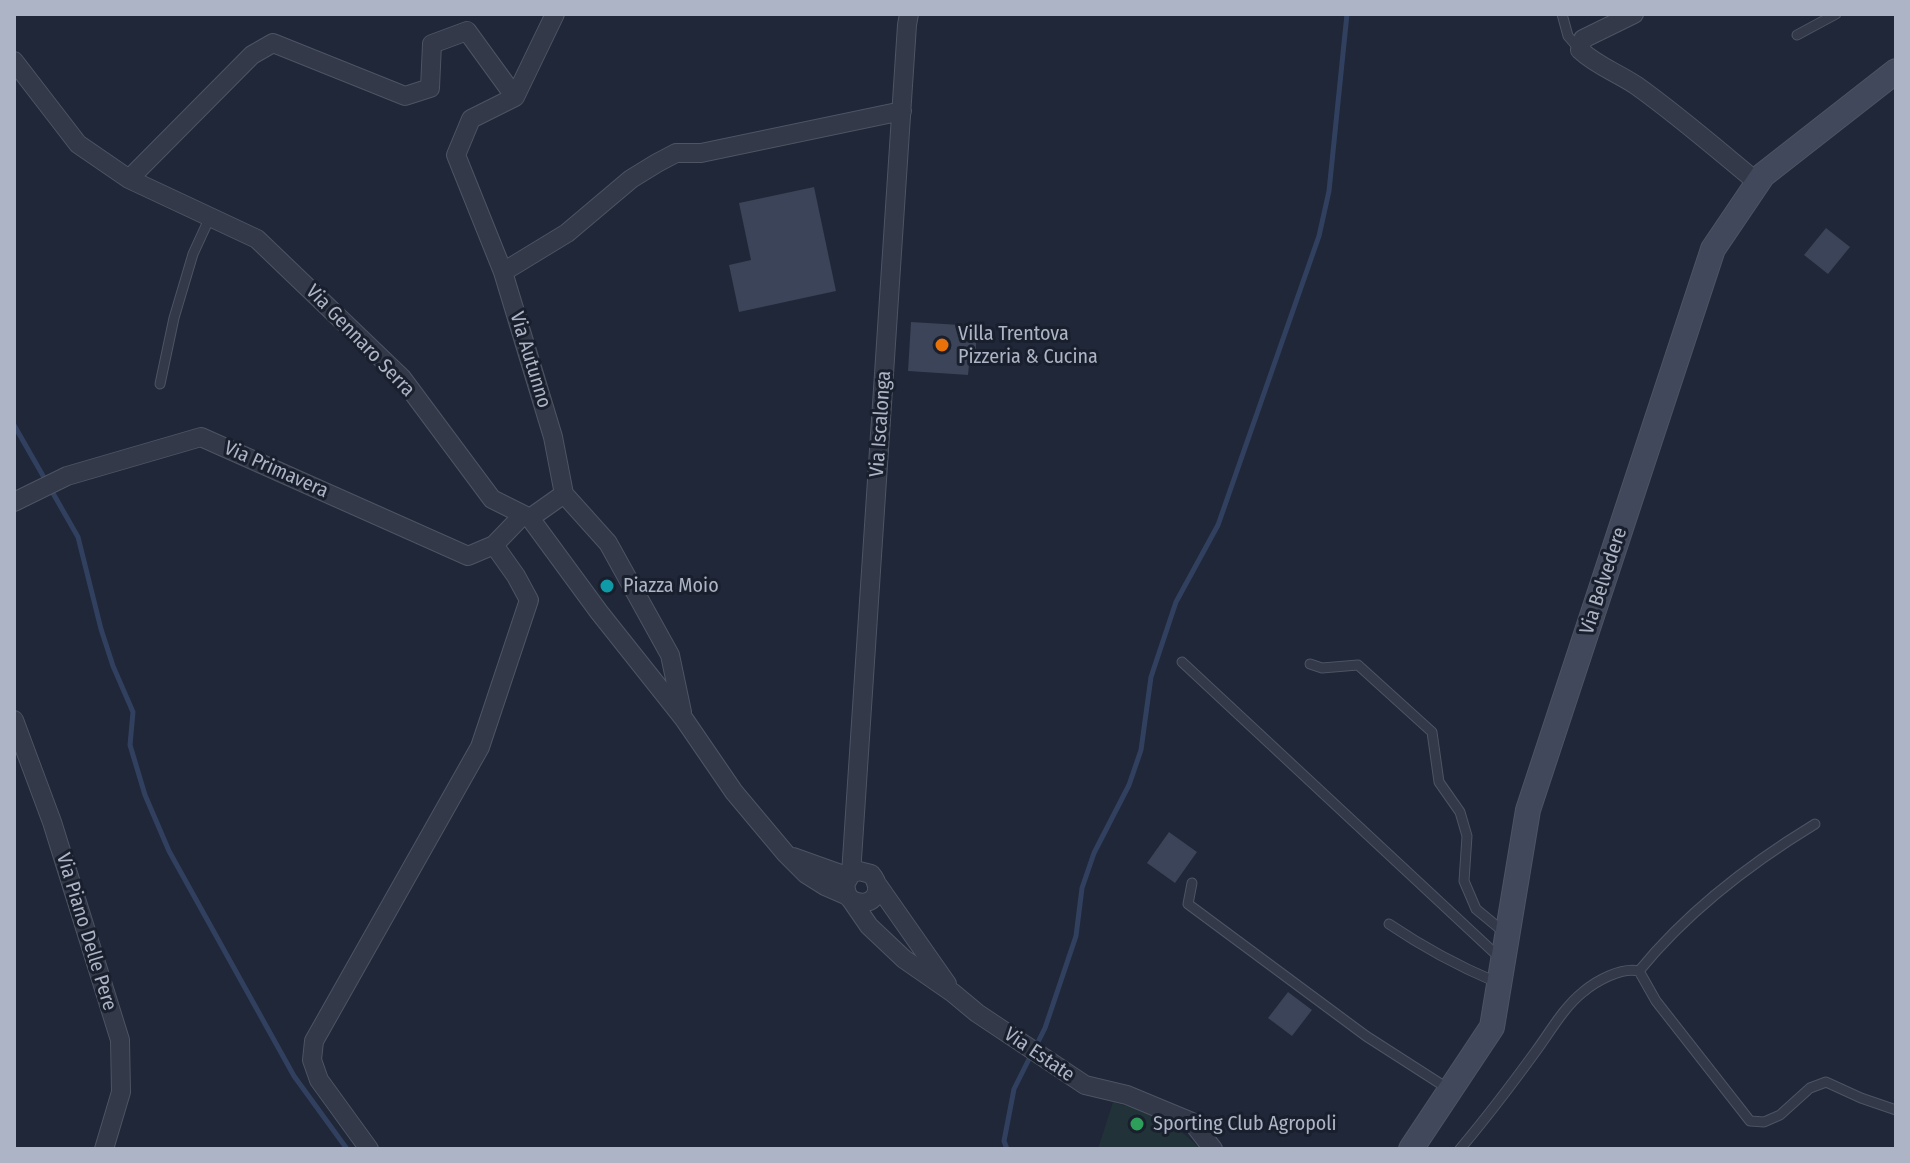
<!DOCTYPE html>
<style>
body{margin:0}
#map{position:relative;width:1910px;height:1163px;overflow:hidden;background:#1f2738;font-family:"Fira Sans Condensed",sans-serif}
canvas{display:block}
.frame{position:absolute;inset:0;border:16px solid #adb4c5;pointer-events:none}
</style>
<div id="map">
<canvas width="1910" height="1163"></canvas>
<div class="frame"></div>
</div>
<script>
const ctx = document.querySelector('canvas').getContext('2d');
ctx.lineJoin = 'round';
function fillPath(path, color) { ctx.fillStyle = color; ctx.fill(path, 'evenodd'); }
function strokePath(path, color, width, dash) { ctx.strokeStyle = color; ctx.lineWidth = width; ctx.lineCap = dash ? 'butt' : 'round'; ctx.setLineDash(dash || []); ctx.stroke(path); }
function write(font, color, halo, rows, align = 'center') {
  ctx.font = font + ' "Fira Sans Condensed",sans-serif'; ctx.lineWidth = 6; ctx.setLineDash([]); ctx.textBaseline = 'middle'; ctx.strokeStyle = halo; ctx.fillStyle = color; for (const [text, x, y, turn = 0] of rows) {
    ctx.save(); ctx.translate(x, y); ctx.rotate((+turn || 0) * Math.PI / 180); ctx.textAlign = isNaN(turn) ? turn : align; if (halo) ctx.strokeText(text, 0, 0); ctx.fillText(text, 0, 0); ctx.restore();
  }
}
const green = new Path2D(`
 M 1113,1102 C 1147,1112 1175,1122 1200,1149 L 1098,1149 Z`);
const stream = new Path2D(`
 M 14,425 L 78,537 L 101,629 L 113,666 L 133,712 L 130,745 L 145,795 L 169,851 L 294,1076 L 347,1149
 M 1036,1046 L 1045,1028 L 1076,936 L 1082,888 L 1094,853 L 1129,785 L 1141,750 L 1151,677 L 1176,602 L 1218,525 L 1319,236 L 1329,191 L 1347,14
 M 1007,1149 L 1004,1141 L 1014,1089 L 1031,1055`);
const building = new Path2D(`
 M 814,187 L 836,291 L 739,312 L 729,265 L 751,260 L 739,203 Z
 M 1826,228 L 1850,247 L 1828,274 L 1804,255 Z
 M 911,322 L 977,326 L 975,365 L 969,365 L 968,375 L 908,371 Z
 M 1169,832 L 1197,852 L 1175,883 L 1147,863 Z
 M 1288,992 L 1312,1010 L 1292,1036 L 1268,1018 Z`);
const lane = new Path2D(`
 M 1562,14 L 1568,36 L 1580,50
 M 1797,35 L 1836,14
 M 160,384 L 174,318 L 193,254 L 210,217
 M 1182,662 L 1501,959
 M 1310,664 L 1322,668 L 1358,665 L 1432,732 L 1439,782 L 1460,812 L 1467,836 L 1464,881 L 1476,909 L 1505,933
 M 1192,883 L 1188,904 L 1366,1036 L 1447,1088
 M 1389,924 C 1423,947 1458,966 1496,982
 M 1639,971 C 1687,912 1751,863 1815,824
 M 1460,1149 C 1487,1117 1512,1084 1536,1051 C 1550,1032 1564,1007 1583,992 C 1596,981 1621,967 1639,971 L 1656,1001 L 1750,1121 L 1764,1122 L 1780,1115 L 1810,1088 L 1826,1082 L 1861,1098 L 1896,1110`);
const street = new Path2D(`
 M 555,14 L 515,97 L 471,119 L 456,155 L 503,272 L 553,437 L 564,494 L 608,543 L 670,655 L 682,712
 M 1634,14 L 1583,39 L 1580,50 C 1597,66 1618,73 1637,86 C 1679,116 1718,150 1758,183
 M 14,61 L 78,144 L 129,179 L 257,239 L 402,378 L 492,499 L 530,518 L 599,612 L 684,719 L 734,792 L 786,854 L 806,874 L 825,886 L 848,896
 M 129,179 L 252,55 L 273,43 L 405,96 L 430,88 L 432,44 L 467,31 L 515,97
 M 503,272 L 567,233 L 631,179 L 657,163 L 676,153 L 701,153 L 902,111
 M 14,502 L 67,476 L 201,437 L 468,556 L 494,545 L 523,515
 M 530,518 L 564,494
 M 14,720 L 52,822 L 120,1040 L 121,1092 L 104,1149
 M 793,857 L 849,877
 M 851,874 L 907,25 L 909,14
 M 877,884 L 947,984
 M 849,898 C 869,912 887,892 871,874 L 859,871 L 851,874 L 845,885 L 847,894 L 869,926 L 904,959 L 953,993 L 977,1013 L 1085,1085 L 1127,1095 L 1192,1122 L 1213,1149
 M 369,1149 L 319,1080 L 312,1060 L 314,1041 L 480,747 L 529,600 L 516,576 L 494,545`);
const secondary = new Path2D(`
 M 1411,1149 L 1492,1027 L 1528,810 L 1713,249 L 1763,175 L 1896,71`);
const markers = [
 [942,345,8,"#e8710a"],
 [607,586,8,"#0f9aa8"],
 [1137,1124,8,"#2e9e5b"]
];
const poiNames = [
 ["Villa Trentova",958,334],
 ["Pizzeria & Cucina",958,357],
 ["Piazza Moio",623,586],
 ["Sporting Club Agropoli",1153,1124]
];
const streetNames = [
 ["Via Gennaro Serra",360,341,46],
 ["Via Autunno",530,360,73],
 ["Via Iscalonga",881,424,-86],
 ["Via Primavera",276,470,24],
 ["Via Belvedere",1604,581,-72],
 ["Via Piano Delle Pere",86,932,73],
 ["Via Estate",1039,1055,34]
];
fillPath(green, '#213339');
strokePath(stream, '#324060', 5);
fillPath(building, '#3b4458');
strokePath(lane, '#4d5463', 11);
strokePath(street, '#4d5463', 20);
strokePath(secondary, '#4d5463', 26);
strokePath(lane, '#333948', 9);
strokePath(street, '#333948', 18);
strokePath(secondary, '#41485b', 24);
for (const [x, y, r, color] of markers) { const dot = new Path2D(); dot.arc(x, y, r, 0, 2 * Math.PI); ctx.fillStyle = color; ctx.fill(dot); strokePath(dot, '#191f2c', 3); }
write('20px', '#adb4c5', '#191f2c', poiNames, 'left');
write('20px', '#adb4c5', '#191f2c', streetNames);
</script>
